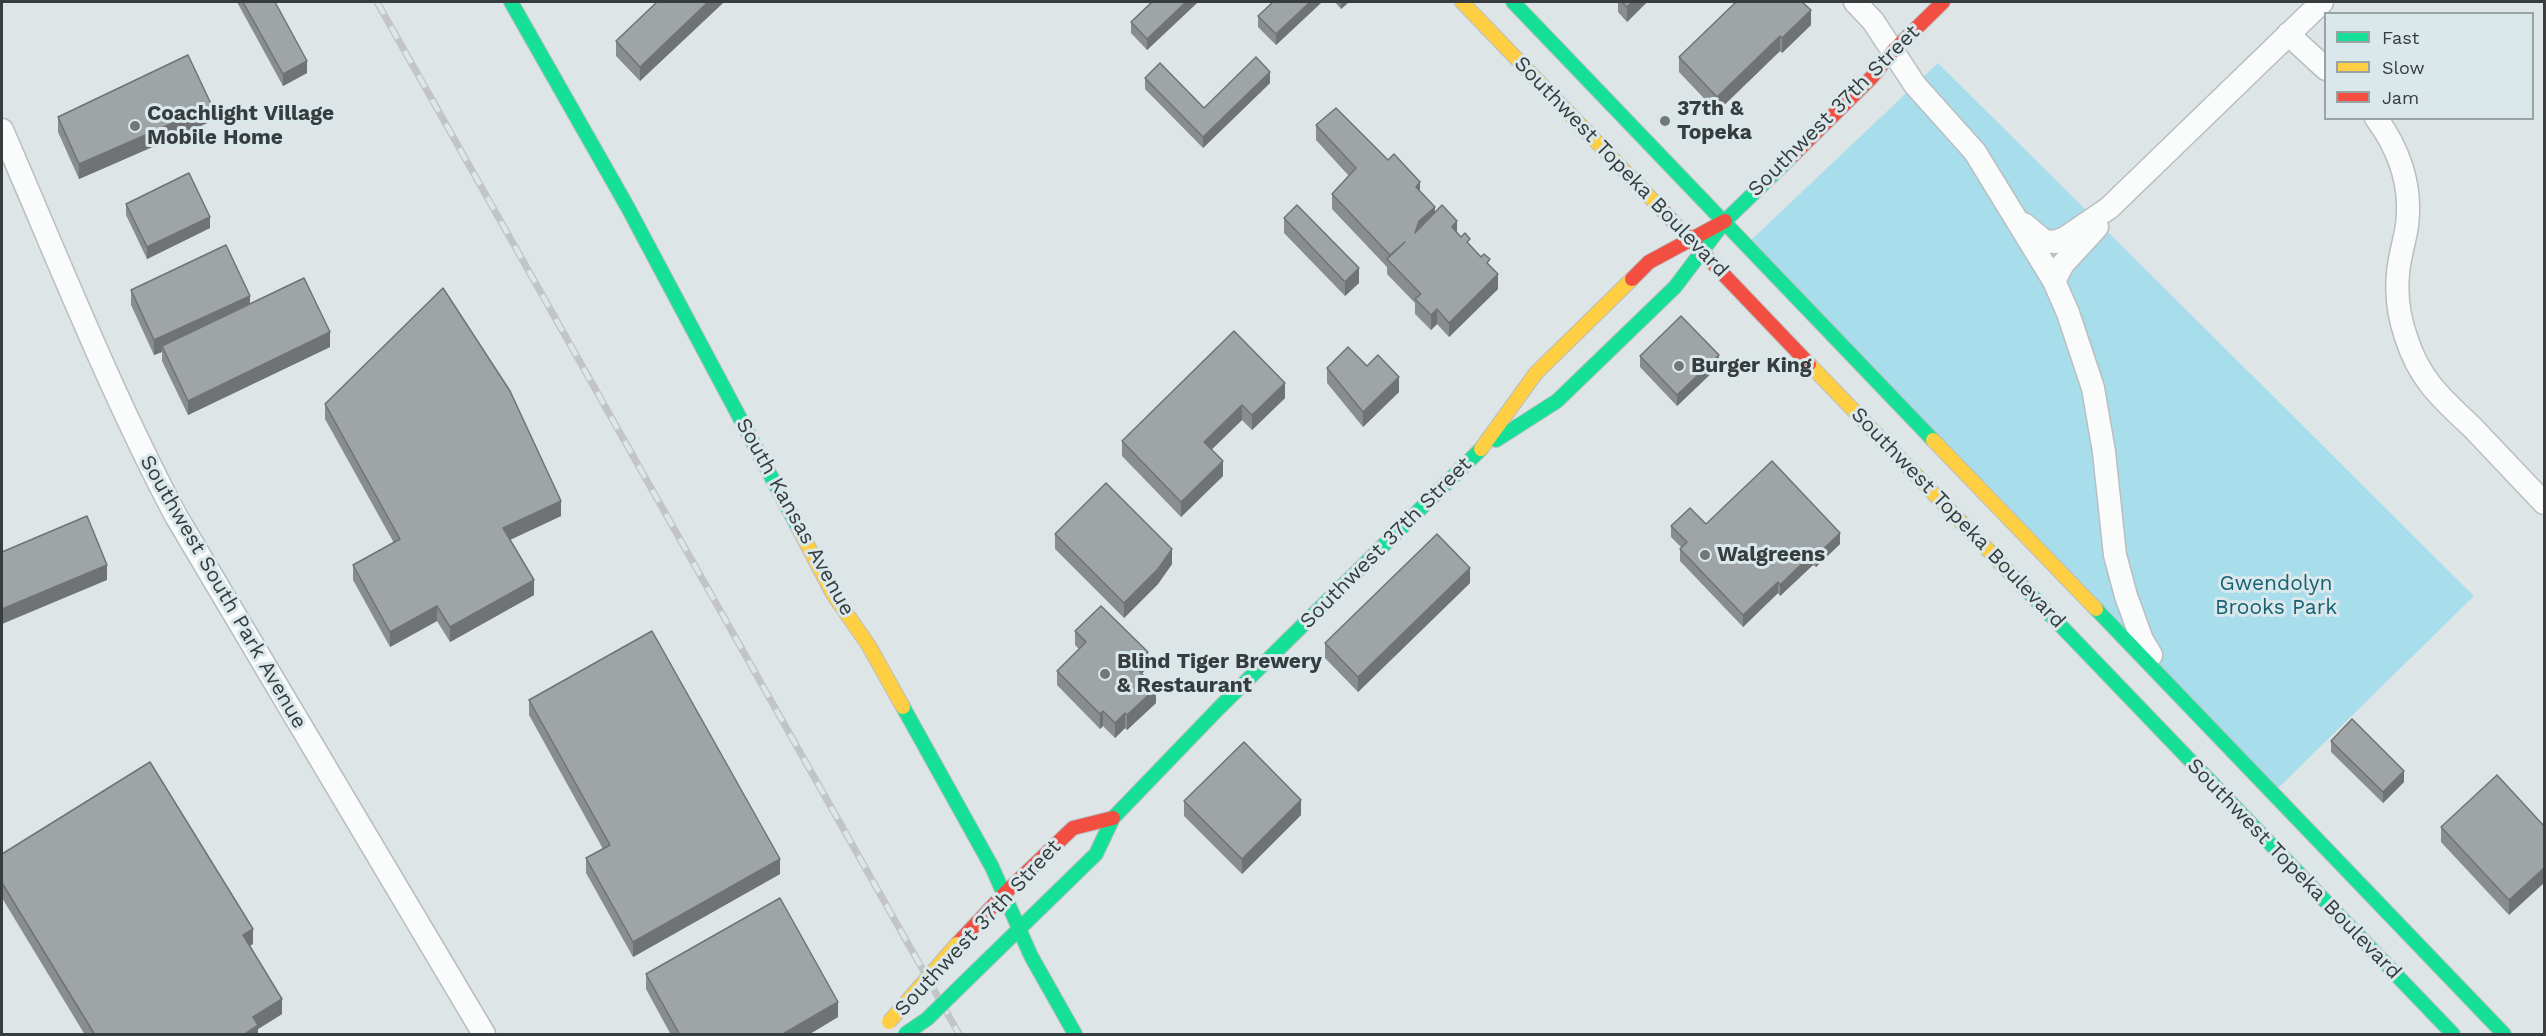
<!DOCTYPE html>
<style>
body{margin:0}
#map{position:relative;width:2546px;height:1036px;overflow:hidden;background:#dee5e7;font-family:"Work Sans",sans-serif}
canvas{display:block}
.frame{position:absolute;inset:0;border:3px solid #373d3e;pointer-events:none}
.legend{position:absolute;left:2324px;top:12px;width:210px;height:108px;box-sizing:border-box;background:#dae7eb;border:2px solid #99a3a6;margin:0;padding:8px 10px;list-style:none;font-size:18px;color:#373d3e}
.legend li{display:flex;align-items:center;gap:12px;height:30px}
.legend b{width:30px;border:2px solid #99a3a6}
</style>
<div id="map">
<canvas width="2546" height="1036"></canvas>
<div class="frame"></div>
<ul class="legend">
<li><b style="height:8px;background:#16e098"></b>Fast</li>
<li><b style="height:8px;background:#ffcf43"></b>Slow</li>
<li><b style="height:8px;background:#f24e42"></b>Jam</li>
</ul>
</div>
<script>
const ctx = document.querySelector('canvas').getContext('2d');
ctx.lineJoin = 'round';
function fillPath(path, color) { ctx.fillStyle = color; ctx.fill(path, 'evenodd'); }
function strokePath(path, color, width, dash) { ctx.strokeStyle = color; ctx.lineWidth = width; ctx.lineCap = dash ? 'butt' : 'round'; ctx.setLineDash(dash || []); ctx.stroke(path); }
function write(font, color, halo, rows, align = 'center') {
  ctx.font = font + ' "Work Sans",sans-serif'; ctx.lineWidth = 6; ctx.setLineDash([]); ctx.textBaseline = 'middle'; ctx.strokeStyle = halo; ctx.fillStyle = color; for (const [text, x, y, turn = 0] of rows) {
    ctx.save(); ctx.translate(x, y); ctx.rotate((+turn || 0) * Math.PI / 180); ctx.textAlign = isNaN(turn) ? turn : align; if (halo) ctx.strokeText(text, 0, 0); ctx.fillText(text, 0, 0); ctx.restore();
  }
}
const green = new Path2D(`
 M 1938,63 L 2474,596 L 2273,793 L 1747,244 Z`);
const street = new Path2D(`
 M 1855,2 L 1873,21 L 1915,85 L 1975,152 L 2054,281 L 2068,313 L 2093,388 L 2104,452 L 2115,555 L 2126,596 L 2142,640 L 2151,655
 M 2288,34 L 2326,69
 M 2376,118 C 2399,149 2412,186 2407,225 C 2405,241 2399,257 2398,274 C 2396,295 2399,317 2406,337 C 2419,379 2441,398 2472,427 C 2496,452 2520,478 2544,503
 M 2,130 C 58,259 110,391 176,516 L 484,1034
 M 2024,224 L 2044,241 L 2055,242 L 2065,238 L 2109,208 L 2322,2
 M 2054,281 L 2063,264 L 2097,227`);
const fast = new Path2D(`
 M 511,2 L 627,206 L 798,527
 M 1513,2 L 1933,440
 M 1496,440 L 1557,401 L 1675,287 L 1725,221 L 1792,156
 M 2012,575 L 2453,1034
 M 2096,609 L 2504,1034
 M 903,707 L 992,867 L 1031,956 L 1075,1034
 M 976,971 L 1096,854 L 1113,818 L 1218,709 L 1481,449`);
const slow = new Path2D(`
 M 1462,2 L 1664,212
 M 1809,364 L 2012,575
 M 1933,440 L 2096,609
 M 1481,449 L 1536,373 L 1632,279
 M 798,527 L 833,594 L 869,646 L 903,707`);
const jam = new Path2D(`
 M 1792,156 L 1872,77 L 1892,52 L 1943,2
 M 1664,212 L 1809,364
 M 1632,279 L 1649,262 L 1725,221
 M 957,944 L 1005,893 L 1073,828 L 1113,818`);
const rail = new Path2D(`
 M 377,2 L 959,1034`);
const fastBridge = new Path2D(`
 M 905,1034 L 927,1019 L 976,971`);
const slowBridge = new Path2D(`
 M 889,1022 L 957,944`);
const wall = new Path2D(`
 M 237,2 L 275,2 L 307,73 L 283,86 Z
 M 657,2 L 724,2 L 640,81 L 616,56 L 616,41 Z
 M 1152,2 L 1198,2 L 1147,50 L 1131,33 L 1131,22 Z
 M 1273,2 L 1322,2 L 1276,45 L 1258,27 L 1258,16 Z
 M 1335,2 L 1349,2 L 1341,9 Z
 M 1618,2 L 1647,2 L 1627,22 L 1618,12 Z
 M 1811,25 L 1782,53 L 1780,51 L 1717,112 L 1679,72 L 1679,57 Z
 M 1145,78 L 1204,108 L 1270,83 L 1203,148 L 1145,89 Z
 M 58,117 L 212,121 L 79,179 L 58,132 Z
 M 1316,125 L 1388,160 L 1420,191 L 1435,212 L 1457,233 L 1490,266 L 1498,289 L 1449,337 L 1437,324 L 1431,330 L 1415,314 L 1415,303 L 1387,274 L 1387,267 L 1332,209 L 1332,194 L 1349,176 L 1316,140 Z
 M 126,204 L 210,228 L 147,259 L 126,215 Z
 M 1284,218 L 1359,283 L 1345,296 L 1284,233 Z
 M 131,290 L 250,304 L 330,347 L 188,415 L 162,361 L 162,352 L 154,355 L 131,305 Z
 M 1234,331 L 1285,398 L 1252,430 L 1242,420 L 1212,449 L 1223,476 L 1181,517 L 1122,456 L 1122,441 Z
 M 1640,356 L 1719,366 L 1677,406 L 1640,367 Z
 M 1367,366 L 1399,392 L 1363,427 L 1327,383 L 1327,368 Z
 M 325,404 L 561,516 L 510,540 L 534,595 L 450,642 L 437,621 L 390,647 L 353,580 L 353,565 L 394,543 L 325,419 Z
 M 1706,524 L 1840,544 L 1816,567 L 1813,565 L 1780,596 L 1778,593 L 1743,627 L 1680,561 L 1680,549 L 1682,548 L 1671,537 L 1671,526 Z
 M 1055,534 L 1172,564 L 1158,584 L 1124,618 L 1055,549 Z
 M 1470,583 L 1358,692 L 1325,658 L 1325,643 Z
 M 1075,631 L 1148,667 L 1142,674 L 1156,703 L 1127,730 L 1125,728 L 1115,738 L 1103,726 L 1100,729 L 1057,685 L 1057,671 L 1079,649 L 1075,645 Z
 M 529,700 L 780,874 L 633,957 L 586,873 L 586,858 L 603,849 L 529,715 Z
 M 2331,741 L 2404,782 L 2383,803 L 2331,752 Z
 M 1184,801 L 1301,815 L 1242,874 L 1184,816 Z
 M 2544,826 L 2509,915 L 2441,842 L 2441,827 Z
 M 2,854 L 253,944 L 249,946 L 282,1014 L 258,1029 L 258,1035 L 85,1035 L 2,898 Z
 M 646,974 L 838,1017 L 808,1035 L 671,1035 L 646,989 Z`);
const shadedWall = new Path2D(`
 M 708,2 L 724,2 L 640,81 L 640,67 Z
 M 1186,2 L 1198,2 L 1147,50 L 1147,39 Z
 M 1310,2 L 1322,2 L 1276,45 L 1276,34 Z
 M 1341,2 L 1349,2 L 1341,9 Z
 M 1632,2 L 1647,2 L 1627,22 L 1627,7 Z
 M 1811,10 L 1811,25 L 1782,53 L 1782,38 Z
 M 1780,36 L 1780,51 L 1717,112 L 1717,97 Z
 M 307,61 L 307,73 L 283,86 L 283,74 Z
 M 1270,72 L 1270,83 L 1203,148 L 1203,137 Z
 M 212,106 L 212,121 L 79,179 L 79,164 Z
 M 1420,182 L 1420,197 L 1416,187 Z
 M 1435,207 L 1435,222 L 1415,233 L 1419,221 Z
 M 210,217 L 210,228 L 147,259 L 147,247 Z
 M 1457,221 L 1457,236 L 1452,227 Z
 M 1359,268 L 1359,283 L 1345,296 L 1345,282 Z
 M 1498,274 L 1498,289 L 1449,337 L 1449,323 Z
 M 250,296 L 250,311 L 162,346 L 162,352 L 154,355 L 154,340 Z
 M 1437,309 L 1437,324 L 1431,330 L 1431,315 Z
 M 330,332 L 330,347 L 188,415 L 188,401 Z
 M 1719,355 L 1719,366 L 1677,406 L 1677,395 Z
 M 1399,377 L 1399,392 L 1363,427 L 1363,412 Z
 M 1285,383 L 1285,398 L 1252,430 L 1252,415 Z
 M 1242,405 L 1242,420 L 1204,457 L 1204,442 Z
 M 1223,461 L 1223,476 L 1181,517 L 1181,502 Z
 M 561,501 L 561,516 L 503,543 L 503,528 Z
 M 1840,533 L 1840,544 L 1816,567 L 1816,556 Z
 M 1172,549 L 1172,564 L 1158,584 L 1124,618 L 1124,603 Z
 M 1813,553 L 1813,565 L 1780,596 L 1780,585 Z
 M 107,565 L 107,580 L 2,624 L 2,609 Z
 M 1470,568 L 1470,583 L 1358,692 L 1358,677 Z
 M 534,580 L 534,595 L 450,642 L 450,627 Z
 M 1778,582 L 1778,593 L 1743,627 L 1743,615 Z
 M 437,606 L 437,621 L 390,647 L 390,632 Z
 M 1148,652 L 1148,667 L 1134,681 L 1134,666 Z
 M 1156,688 L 1156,703 L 1127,730 L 1127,715 Z
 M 1103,711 L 1103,726 L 1100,729 L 1100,714 Z
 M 1125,713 L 1125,728 L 1115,738 L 1115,723 Z
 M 2404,771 L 2404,782 L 2383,803 L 2383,792 Z
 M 1301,800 L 1301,815 L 1242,874 L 1242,859 Z
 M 780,859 L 780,874 L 633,957 L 633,942 Z
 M 2544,868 L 2544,883 L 2509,915 L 2509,900 Z
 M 253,929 L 253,944 L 243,950 L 243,935 Z
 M 282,999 L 282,1014 L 258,1029 L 258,1035 L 243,1035 L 253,1017 Z
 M 838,1002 L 838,1017 L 808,1035 L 781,1035 Z`);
const building = new Path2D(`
 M 243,2 L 275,2 L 307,61 L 283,74 Z
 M 657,2 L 708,2 L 640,67 L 616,41 Z
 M 1152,2 L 1186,2 L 1147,39 L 1131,22 Z
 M 1273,2 L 1310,2 L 1276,34 L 1258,16 Z
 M 1622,2 L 1632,2 L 1627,7 Z
 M 1736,2 L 1802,2 L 1811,10 L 1782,38 L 1780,36 L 1717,97 L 1679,57 Z
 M 188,55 L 212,106 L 79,164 L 58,117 Z
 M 1256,57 L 1270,72 L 1203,137 L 1145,78 L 1160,63 L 1204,108 Z
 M 1336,108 L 1388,160 L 1394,154 L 1420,182 L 1416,187 L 1435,207 L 1419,221 L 1415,233 L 1442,205 L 1457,221 L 1452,227 L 1461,237 L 1465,233 L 1470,239 L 1467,242 L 1481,257 L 1484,254 L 1490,259 L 1487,263 L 1498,274 L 1449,323 L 1437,309 L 1431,315 L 1415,299 L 1421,294 L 1387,259 L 1405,242 L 1390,255 L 1332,194 L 1356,168 L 1316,125 Z
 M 189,173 L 210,217 L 147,247 L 126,204 Z
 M 1297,205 L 1359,268 L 1345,282 L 1284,218 Z
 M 226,245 L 250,296 L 154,340 L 131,290 Z
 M 304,278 L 330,332 L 188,401 L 162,346 Z
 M 443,288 L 510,391 L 561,501 L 503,528 L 534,580 L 450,627 L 437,606 L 390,632 L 353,565 L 400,539 L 325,404 Z
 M 1681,316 L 1719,355 L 1677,395 L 1640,356 Z
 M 1234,331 L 1285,383 L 1252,415 L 1242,405 L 1204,442 L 1223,461 L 1181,502 L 1122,441 Z
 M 1348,347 L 1367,366 L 1378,355 L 1399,377 L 1363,412 L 1327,368 Z
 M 1772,461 L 1840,533 L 1816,556 L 1813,553 L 1780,585 L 1778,582 L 1743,615 L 1680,549 L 1687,542 L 1671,526 L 1690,508 L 1706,524 Z
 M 1106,483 L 1172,549 L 1158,569 L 1124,603 L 1055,534 Z
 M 87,516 L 107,565 L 2,609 L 2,552 Z
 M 1437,534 L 1470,568 L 1358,677 L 1325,643 Z
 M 1101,606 L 1148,652 L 1134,666 L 1156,688 L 1127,715 L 1125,713 L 1115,723 L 1103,711 L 1100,714 L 1057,671 L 1086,642 L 1075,631 Z
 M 652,631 L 780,859 L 633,942 L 586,858 L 610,845 L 529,700 Z
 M 2352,719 L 2404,771 L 2383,792 L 2331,741 Z
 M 1244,742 L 1301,800 L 1242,859 L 1184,801 Z
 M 150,762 L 253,929 L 243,935 L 282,999 L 253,1017 L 258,1025 L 243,1035 L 95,1035 L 2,883 L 2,854 Z
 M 2497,775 L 2544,826 L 2544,868 L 2509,900 L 2441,827 Z
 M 780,898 L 838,1002 L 781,1035 L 680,1035 L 646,974 Z`);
const markers = [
 [1665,121,6,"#717879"],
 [135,126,6,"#717879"],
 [1679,366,6,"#717879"],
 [1705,555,6,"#717879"],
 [1105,674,6,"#717879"]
];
const poiNames = [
 ["37th &",1677,109],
 ["Topeka",1677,133],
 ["Coachlight Village",147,114],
 ["Mobile Home",147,138],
 ["Burger King",1691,366],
 ["Walgreens",1717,555],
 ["Blind Tiger Brewery",1117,662],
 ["& Restaurant",1117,686]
];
const streetNames = [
 ["Southwest 37th Street",1834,111,-45],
 ["Southwest Topeka Boulevard",1621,167,46],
 ["South Kansas Avenue",795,517,61],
 ["Southwest Topeka Boulevard",1958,518,46],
 ["Southwest 37th Street",1386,543,-45],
 ["Southwest South Park Avenue",223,592,60],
 ["Southwest Topeka Boulevard",2294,869,46],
 ["Southwest 37th Street",978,928,-47]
];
const parkNames = [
 ["Gwendolyn",2276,584],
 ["Brooks Park",2276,608]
];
fillPath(green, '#a8ddeb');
strokePath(street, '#b9bec0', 25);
strokePath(fast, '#b9bec0', 16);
strokePath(slow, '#b9bec0', 16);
strokePath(jam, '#b9bec0', 16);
strokePath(street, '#fafbfb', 22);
strokePath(fast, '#16e098', 14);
strokePath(slow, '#ffcf43', 14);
strokePath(jam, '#f24e42', 14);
strokePath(rail, '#c2c4c5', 7);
strokePath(rail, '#dae7eb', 4.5, [14]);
strokePath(fastBridge, '#b9bec0', 16, []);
strokePath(slowBridge, '#b9bec0', 16, []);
strokePath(fastBridge, '#16e098', 14);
strokePath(slowBridge, '#ffcf43', 14);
fillPath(wall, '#898d8f');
fillPath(shadedWall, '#6f7374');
fillPath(building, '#9fa4a6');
strokePath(building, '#6f7374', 1.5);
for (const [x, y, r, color] of markers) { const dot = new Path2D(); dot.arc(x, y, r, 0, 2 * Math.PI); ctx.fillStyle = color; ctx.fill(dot); strokePath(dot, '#dae7eb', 2); }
write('bold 21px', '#373d3e', '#dae7eb', poiNames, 'left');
write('21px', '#373d3e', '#dae7eb', streetNames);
write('21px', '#146273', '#dae7eb', parkNames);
</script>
